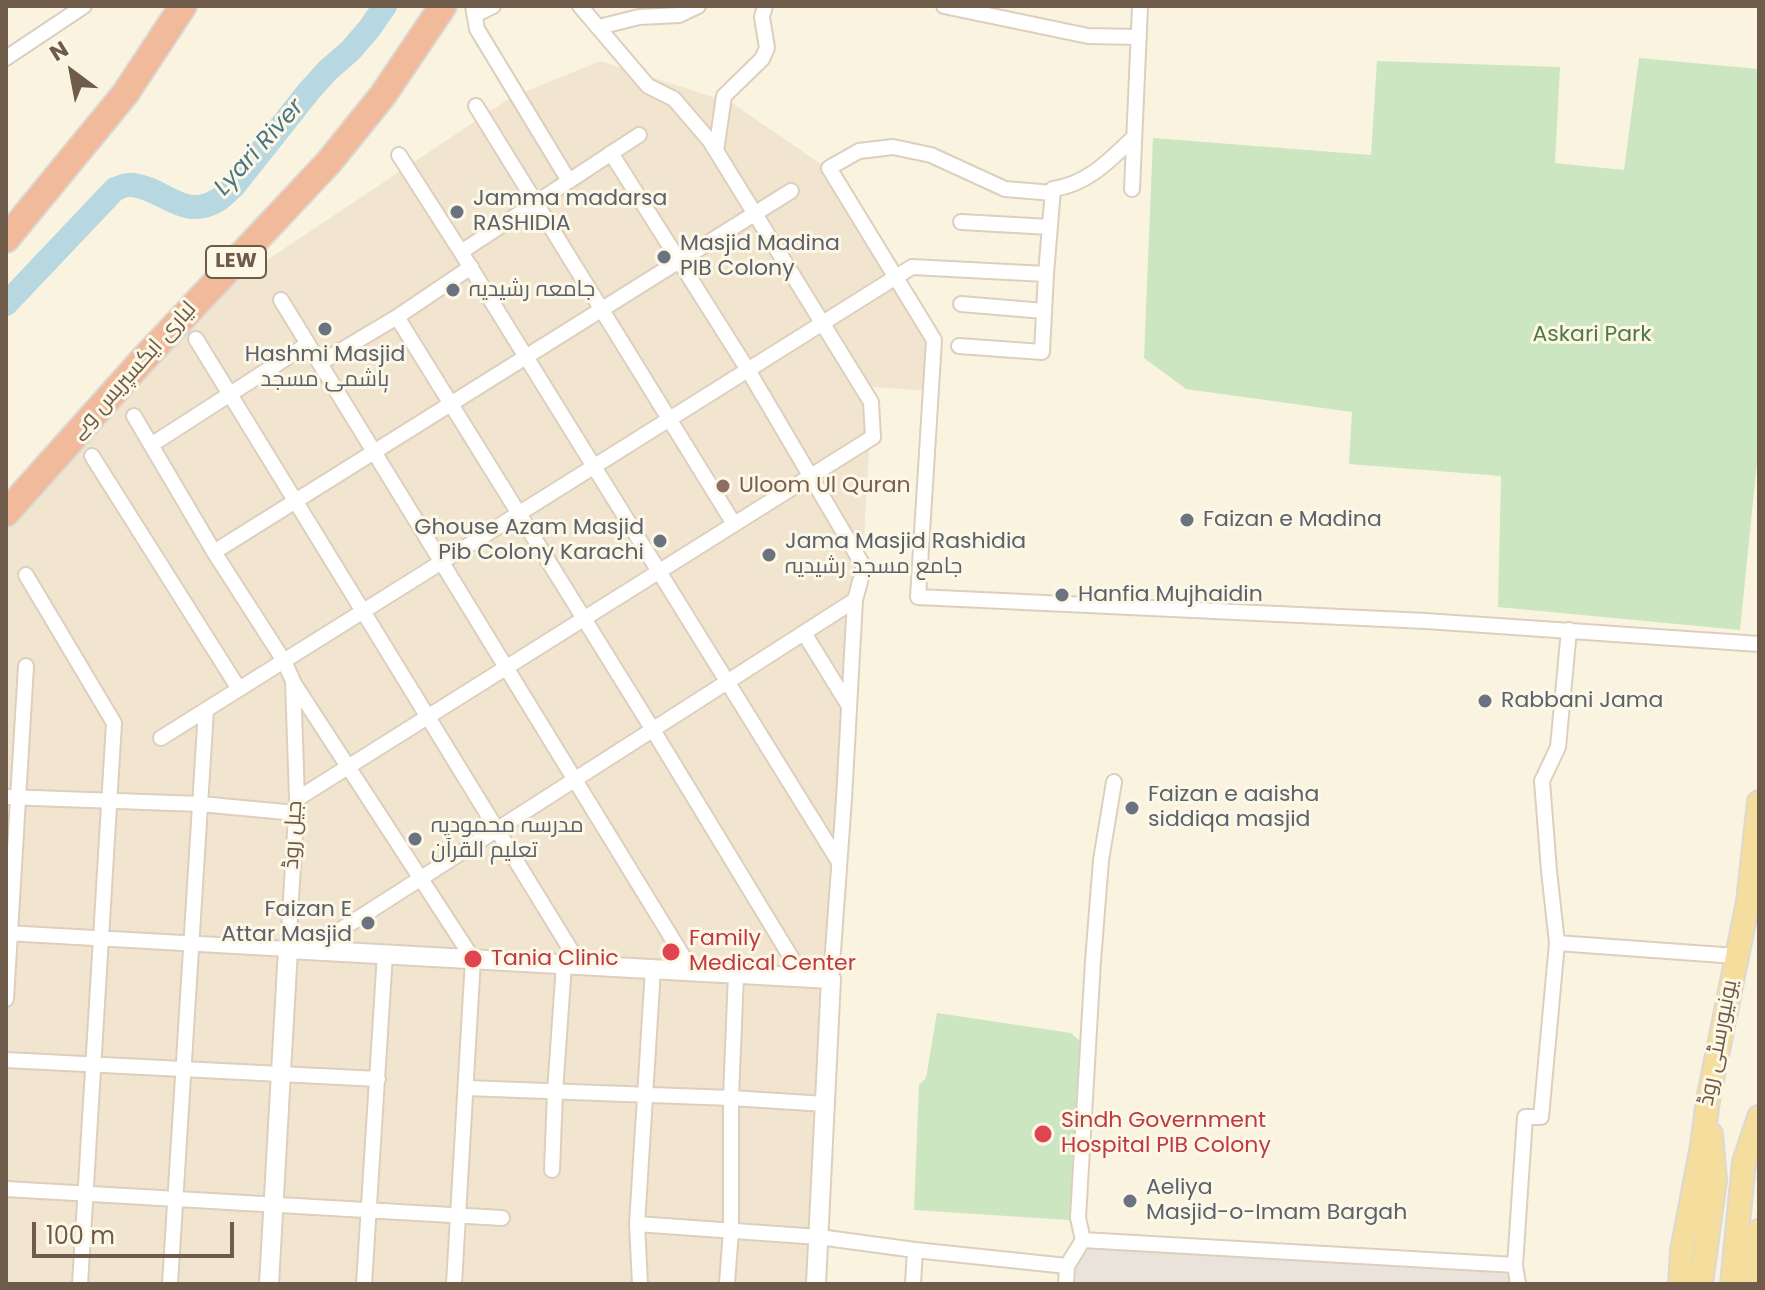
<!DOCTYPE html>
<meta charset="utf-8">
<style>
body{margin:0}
#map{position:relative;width:1765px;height:1290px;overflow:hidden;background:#faf3e0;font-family:Poppins,sans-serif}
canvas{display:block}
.frame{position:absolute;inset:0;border:8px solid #6e5b4a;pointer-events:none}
.north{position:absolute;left:32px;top:32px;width:80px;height:80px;-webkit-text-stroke:6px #fdf7e6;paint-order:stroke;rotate:328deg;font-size:22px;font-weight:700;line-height:32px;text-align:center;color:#6e5b4a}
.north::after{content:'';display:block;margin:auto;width:28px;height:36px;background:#6e5b4a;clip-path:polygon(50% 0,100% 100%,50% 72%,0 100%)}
.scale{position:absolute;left:32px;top:1222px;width:202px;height:36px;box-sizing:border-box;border:4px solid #6e5b4a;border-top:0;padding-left:10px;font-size:24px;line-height:28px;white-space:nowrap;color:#6e5b4a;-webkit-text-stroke:6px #fdf7e6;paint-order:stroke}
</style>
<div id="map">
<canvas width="1765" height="1290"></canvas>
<div class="frame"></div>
<div class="north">N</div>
<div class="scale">100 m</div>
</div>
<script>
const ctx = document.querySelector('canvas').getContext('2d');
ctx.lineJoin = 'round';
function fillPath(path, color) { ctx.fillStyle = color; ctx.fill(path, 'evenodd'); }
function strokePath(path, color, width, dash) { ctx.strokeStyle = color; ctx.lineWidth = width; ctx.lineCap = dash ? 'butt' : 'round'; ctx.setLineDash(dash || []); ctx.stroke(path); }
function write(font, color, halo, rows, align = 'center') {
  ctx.font = font + ' Poppins,Cairo,sans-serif'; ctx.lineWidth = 6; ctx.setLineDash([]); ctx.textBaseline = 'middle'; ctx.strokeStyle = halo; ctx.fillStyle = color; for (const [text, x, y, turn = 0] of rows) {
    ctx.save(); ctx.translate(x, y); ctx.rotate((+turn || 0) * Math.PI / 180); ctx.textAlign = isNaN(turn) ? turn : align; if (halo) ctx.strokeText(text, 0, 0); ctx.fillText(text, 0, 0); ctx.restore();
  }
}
const residential = new Path2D(`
 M 600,61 L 732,103 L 844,180 L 932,337 L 929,391 L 873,387 L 819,1284 L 6,1284 L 6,532 L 231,284 L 510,98 Z`);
const industrial = new Path2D(`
 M 1083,1240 L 1515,1265 L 1518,1284 L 1066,1284 Z`);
const green = new Path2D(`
 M 1639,58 L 1759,69 L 1759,443 L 1740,630 L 1498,607 L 1501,476 L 1349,464 L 1352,412 L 1186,389 L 1144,358 L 1153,138 L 1371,155 L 1377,61 L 1560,67 L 1555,163 L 1624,170 Z
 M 937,1013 L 1071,1033 L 1082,1043 L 1069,1220 L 914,1210 L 919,1085 L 926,1078 Z`);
const river = new Path2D(`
 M 6,304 L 115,189 C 121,187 127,184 133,185 C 165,189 184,221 218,200 C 224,196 228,191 233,187 L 309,91 L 328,70 L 350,51 L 369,29 L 385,6`);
const minor = new Path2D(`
 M 473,6 L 477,29 L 569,181
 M 944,6 L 1088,36 L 1139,37
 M 475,15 L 493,6
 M 599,27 L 639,17 L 679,15 L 698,6
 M 6,58 L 84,6
 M 476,106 L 734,524
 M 716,151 L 724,96 L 762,59 L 767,48 L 762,17 L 765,6
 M 611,153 L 748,370 L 864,567 L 855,600 L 844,799 L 831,979
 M 399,155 L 461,252 L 839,862
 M 1132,189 L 1140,6
 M 1053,193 L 1005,189 L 931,155 L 893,147 L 859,151 L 829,168 L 934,340 L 918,597 L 1426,621 L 1759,644
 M 961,222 L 1050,227
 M 461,252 L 639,135
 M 281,300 L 692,971
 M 961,304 L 1044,311
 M 397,317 L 653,730 L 803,977
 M 196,339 L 580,965
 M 959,346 L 1042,352 L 1046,274
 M 320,363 L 397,317 L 471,267
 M 151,445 L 308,344
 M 92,456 L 239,689
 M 214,552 L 791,191
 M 26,575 L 114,723 L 80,1284
 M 804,633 L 849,706
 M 293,682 L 473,959 L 454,1284
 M 161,738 L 912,267 L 1046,274 L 1053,189 C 1088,184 1110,160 1134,137
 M 1114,782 L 1101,860 L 1093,961 L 1078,1218 L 1083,1240 L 1515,1265 L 1525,1117 L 1541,1117 L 1557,943 L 1549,871 L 1542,781 L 1558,747 L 1569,630
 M 6,797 L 200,804 L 296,813
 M 297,799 L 873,437 L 871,402 L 710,141 L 674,99 L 648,86 L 580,6
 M 6,933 L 288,949 L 297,799 L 293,681 L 284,661 L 214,552 L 134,416
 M 1557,943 L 1736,956
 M 309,950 L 855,600
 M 6,999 L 26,666
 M 6,1060 L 378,1079
 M 466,1088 L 731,1098 L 825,1104
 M 552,1170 L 555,1092 L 564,964
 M 6,1189 L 502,1218
 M 637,1224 L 819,1237 L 915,1250 L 1067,1266
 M 1515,1265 L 1518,1284
 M 727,1283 L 731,1231 L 731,1098 L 736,974
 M 170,1284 L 206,710
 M 364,1284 L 385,954
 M 640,1284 L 637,1224 L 653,969
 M 913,1284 L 915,1250
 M 1066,1284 L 1067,1266 L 1083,1240`);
const tertiary = new Path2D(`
 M 269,1284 L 288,949 L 831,979 L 816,1284`);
const primary = new Path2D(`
 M 1680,1284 L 1682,1251 L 1702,1146 L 1708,1100 L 1748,902 L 1759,802
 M 1701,1284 L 1715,1180 L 1711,1134
 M 1732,1284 L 1744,1162 L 1759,1117
 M 1754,1284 L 1759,1231`);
const motorway = new Path2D(`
 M 6,239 L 125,94 L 183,6
 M 6,513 L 141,362 L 329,162 L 383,95 L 443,6`);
const markers = [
 [457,212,8,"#6b7280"],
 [664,257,8,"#6b7280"],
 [453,290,8,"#6b7280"],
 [325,329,8,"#6b7280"],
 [723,486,8,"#8d6e63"],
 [1187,520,8,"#6b7280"],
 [660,541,8,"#6b7280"],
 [769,555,8,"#6b7280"],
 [1062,595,8,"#6b7280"],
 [1485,701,8,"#6b7280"],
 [1132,808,8,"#6b7280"],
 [415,839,8,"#6b7280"],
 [368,923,8,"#6b7280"],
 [671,952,10,"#e0444e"],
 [473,959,10,"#e0444e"],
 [1043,1134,10,"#e0444e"],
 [1130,1201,8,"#6b7280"]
];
const shields = [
 [236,262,60]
];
const shieldNames = [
 ["LEW",236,262]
];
const worshipNames = [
 ["Jamma madarsa",473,199],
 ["RASHIDIA",473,224],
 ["Masjid Madina",680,244],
 ["PIB Colony",680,269],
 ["جامعہ رشیدیہ",469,290],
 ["Hashmi Masjid",325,355,"center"],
 ["ہاشمی مسجد",325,380,"center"],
 ["Faizan e Madina",1203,520],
 ["Ghouse Azam Masjid",644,528,"right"],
 ["Pib Colony Karachi",644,553,"right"],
 ["Jama Masjid Rashidia",785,542],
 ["جامع مسجد رشیدیہ",785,567],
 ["Hanfia Mujhaidin",1078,595],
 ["Rabbani Jama",1501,701],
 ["Faizan e aaisha",1148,795],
 ["siddiqa masjid",1148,820],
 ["مدرسہ محمودیہ",431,826],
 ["تعلیم القرآن",431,851],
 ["Faizan E",352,910,"right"],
 ["Attar Masjid",352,935,"right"],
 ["Aeliya",1146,1188],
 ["Masjid-o-Imam Bargah",1146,1213]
];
const parkNames = [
 ["Askari Park",1592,335]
];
const streetNames = [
 ["لیاری ایکسپریس وے",134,371,-48],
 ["جیل روڈ",294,835,-87],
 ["یونیورسٹی روڈ",1719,1043,-79]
];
const educationNames = [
 ["Uloom Ul Quran",739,486]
];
const healthNames = [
 ["Family",689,939],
 ["Medical Center",689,964],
 ["Tania Clinic",491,959],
 ["Sindh Government",1061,1121],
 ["Hospital PIB Colony",1061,1146]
];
const waterNames = [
 ["Lyari River",260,148,-48]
];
fillPath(residential, '#f1e5d0');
fillPath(industrial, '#e9e3dc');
fillPath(green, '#cce6c1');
strokePath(river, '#b7d7e1', 24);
strokePath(minor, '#ddcfbd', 18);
strokePath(tertiary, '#ddcfbd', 22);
strokePath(primary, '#dcd8d4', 26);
strokePath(motorway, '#dcd8d4', 30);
strokePath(minor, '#fff', 14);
strokePath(tertiary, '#fff', 18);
strokePath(primary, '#f4dd9d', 22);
strokePath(motorway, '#f0ba9b', 26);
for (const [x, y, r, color] of markers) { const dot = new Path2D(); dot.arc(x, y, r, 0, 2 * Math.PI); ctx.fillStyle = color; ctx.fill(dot); strokePath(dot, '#fdf7e6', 3); }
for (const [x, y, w] of shields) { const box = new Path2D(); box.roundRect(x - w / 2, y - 16, w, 32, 6); ctx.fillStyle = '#fdf7e6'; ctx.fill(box); strokePath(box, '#6e5b4a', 2); }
write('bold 20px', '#6e5b4a', null, shieldNames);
write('22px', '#5b616d', '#fdf7e6', worshipNames, 'left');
write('22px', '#507a46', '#fdf7e6', parkNames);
write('22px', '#6e5b4a', '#fdf7e6', streetNames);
write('22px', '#785e54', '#fdf7e6', educationNames, 'left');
write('22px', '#be3a42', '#fdf7e6', healthNames, 'left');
write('italic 24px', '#497787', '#fdf7e6', waterNames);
</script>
